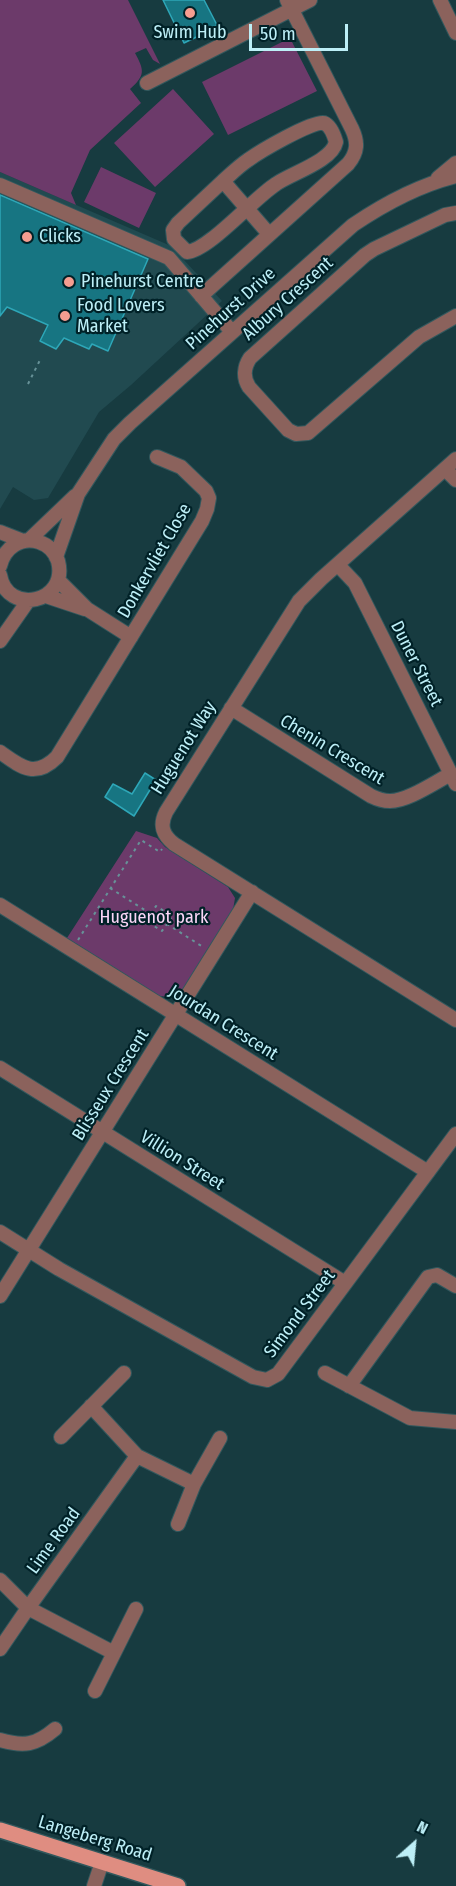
<!DOCTYPE html>
<style>
body{margin:0}
#map{position:relative;width:456px;height:1886px;overflow:hidden;background:#173b40;font-family:"Fira Sans Condensed",sans-serif}
canvas{display:block}
.north{position:absolute;left:384px;top:1814px;width:60px;height:60px;-webkit-text-stroke:4px #002127;paint-order:stroke;rotate:27deg;font-size:16px;font-weight:700;line-height:24px;text-align:center;color:#bdeff7}
.north::after{content:'';display:block;margin:auto;width:21px;height:27px;background:#bdeff7;clip-path:polygon(50% 0,100% 100%,50% 72%,0 100%)}
.scale{position:absolute;left:249px;top:24px;width:99px;height:27px;box-sizing:border-box;border:3px solid #bdeff7;border-top:0;padding-left:8px;font-size:18px;line-height:21px;white-space:nowrap;color:#bdeff7;-webkit-text-stroke:4px #002127;paint-order:stroke}
</style>
<div id="map">
<canvas width="456" height="1886"></canvas>
<div class="north">N</div>
<div class="scale">50 m</div>
</div>
<script>
const ctx = document.querySelector('canvas').getContext('2d');
ctx.lineJoin = 'round';
function fillPath(path, color) { ctx.fillStyle = color; ctx.fill(path, 'evenodd'); }
function strokePath(path, color, width, dash) { ctx.strokeStyle = color; ctx.lineWidth = width; ctx.lineCap = dash ? 'butt' : 'round'; ctx.setLineDash(dash || []); ctx.stroke(path); }
function write(font, color, halo, rows, align = 'center') {
  ctx.font = font + ' "Fira Sans Condensed",sans-serif'; ctx.lineWidth = 4.5; ctx.setLineDash([]); ctx.textBaseline = 'middle'; ctx.strokeStyle = halo; ctx.fillStyle = color; for (const [text, x, y, turn = 0] of rows) {
    ctx.save(); ctx.translate(x, y); ctx.rotate((+turn || 0) * Math.PI / 180); ctx.textAlign = isNaN(turn) ? turn : align; if (halo) ctx.strokeText(text, 0, 0); ctx.fillText(text, 0, 0); ctx.restore();
  }
}
const built = new Path2D(`
 M 0,172 L 171,246 L 222,301 L 131,385 L 99,412 L 48,498 L 34,500 L 13,487 L 0,509 Z`);
const green = new Path2D(`
 M 0,0 L 128,0 L 160,64 L 153,60 L 146,48 L 135,53 C 144,70 146,75 130,89 L 141,103 L 90,150 L 71,193 L 76,205 L 0,172 Z
 M 290,38 L 317,91 L 228,135 L 202,82 Z
 M 173,89 L 214,134 L 155,187 L 114,143 Z
 M 101,167 L 156,193 L 139,228 L 84,202 Z
 M 136,831 L 157,838 L 165,847 L 228,887 L 235,898 L 233,910 L 182,991 L 171,997 L 159,996 L 67,938 Z`);
const building = new Path2D(`
 M 163,0 L 204,0 L 217,25 L 212,27 L 213,29 L 184,43 Z
 M 0,195 L 148,259 L 108,351 L 92,344 L 89,349 L 64,338 L 56,349 L 40,341 L 48,325 L 7,307 L 0,316 Z
 M 145,773 L 156,780 L 134,816 L 105,797 L 113,784 L 132,794 Z`);
const path = new Path2D(`
 M 28,384 L 40,360
 M 110,888 L 151,914 L 146,921 L 162,931 L 167,924
 M 151,914 L 156,906 L 172,916 L 167,924 L 203,947
 M 78,940 L 141,840 L 160,852 L 162,849`);
const minor = new Path2D(`
 M 440,0 L 456,33
 M 147,83 L 310,0
 M 438,178 L 456,163
 M 223,181 L 178,223 L 173,230 L 174,239 L 187,252 C 209,250 254,198 276,184 C 292,173 332,161 336,142 C 334,135 331,126 324,123 C 313,120 259,152 248,160 C 239,166 231,174 223,181 L 269,234
 M 0,185 L 169,258 L 232,332
 M 456,213 L 445,215 L 374,249 L 365,255 L 250,358 C 244,367 243,378 249,387 L 288,430 L 296,434 L 308,433 L 419,337 L 456,316
 M 201,296 L 348,164 C 358,152 358,142 352,129 L 287,0
 M 456,459 L 321,579 L 299,601 L 166,812 C 159,826 163,835 174,844 L 456,1020
 M 445,469 L 456,480
 M 0,532 L 23,541
 M 29,540 L 75,496
 M 56,557 L 78,494 L 114,439 L 130,423 L 353,225 C 384,204 420,185 456,176
 M 338,565 L 355,583 L 456,784
 M 0,566 C 4,548 21,536 39,542 C 48,545 55,552 58,561 C 69,603 7,616 0,575
 M 58,580 L 87,609 L 131,637
 M 46,596 L 85,609
 M 0,641 L 28,601
 M 231,708 L 371,796 C 377,799 383,801 390,801 C 408,801 435,782 451,774
 M 0,752 C 21,767 35,779 57,757 L 202,521 L 207,509 L 209,498 L 206,491 L 181,467 L 157,457
 M 0,905 L 428,1172
 M 0,1068 L 345,1283
 M 0,1232 L 59,1269 L 253,1377 L 267,1380 L 278,1374 L 456,1134
 M 0,1296 L 252,892
 M 325,1373 L 410,1418 L 456,1422
 M 349,1386 L 428,1277 L 437,1275 L 456,1286
 M 91,1406 L 137,1456 L 194,1484
 M 61,1437 L 124,1373
 M 178,1524 L 194,1484 L 220,1438
 M 0,1580 L 28,1608 L 114,1653
 M 0,1649 L 28,1608 L 137,1456
 M 95,1691 L 136,1609
 M 0,1740 C 24,1747 36,1745 55,1729
 M 94,1886 L 102,1862`);
const major = new Path2D(`
 M 0,1830 L 178,1886`);
const markers = [
 [190,13,6,"#f59d90"],
 [27,237,6,"#f59d90"],
 [69,282,6,"#f59d90"],
 [65,316,6,"#f59d90"]
];
const poiNames = [
 ["Swim Hub",190,33,"center"],
 ["Clicks",39,237],
 ["Pinehurst Centre",81,282],
 ["Food Lovers",77,306],
 ["Market",77,327]
];
const streetNames = [
 ["Albury Crescent",288,299,-42],
 ["Pinehurst Drive",231,309,-42],
 ["Donkervliet Close",155,561,-60],
 ["Duner Street",416,664,63],
 ["Huguenot Way",184,748,-58],
 ["Chenin Crescent",332,750,31],
 ["Jourdan Crescent",223,1023,32],
 ["Blisseux Crescent",111,1085,-58],
 ["Villion Street",182,1161,32],
 ["Simond Street",300,1314,-53],
 ["Lime Road",54,1541,-54],
 ["Langeberg Road",95,1839,17]
];
const parkNames = [
 ["Huguenot park",154,918]
];
fillPath(built, '#214a50');
fillPath(green, '#6c3a6a');
fillPath(building, '#177582');
strokePath(building, '#2ea7b8', 1.5);
strokePath(minor, '#32585d', 16);
strokePath(major, '#32585d', 18);
strokePath(path, '#679298', 2, [3, 4.5]);
strokePath(minor, '#8b625c', 14);
strokePath(major, '#df8d81', 15);
for (const [x, y, r, color] of markers) { const dot = new Path2D(); dot.arc(x, y, r, 0, 2 * Math.PI); ctx.fillStyle = color; ctx.fill(dot); strokePath(dot, '#002127', 2); }
write('18px', '#bdeff7', '#002127', poiNames, 'left');
write('18px', '#bdeff7', '#002127', streetNames);
write('18px', '#fbd6f7', '#002127', parkNames);
</script>
